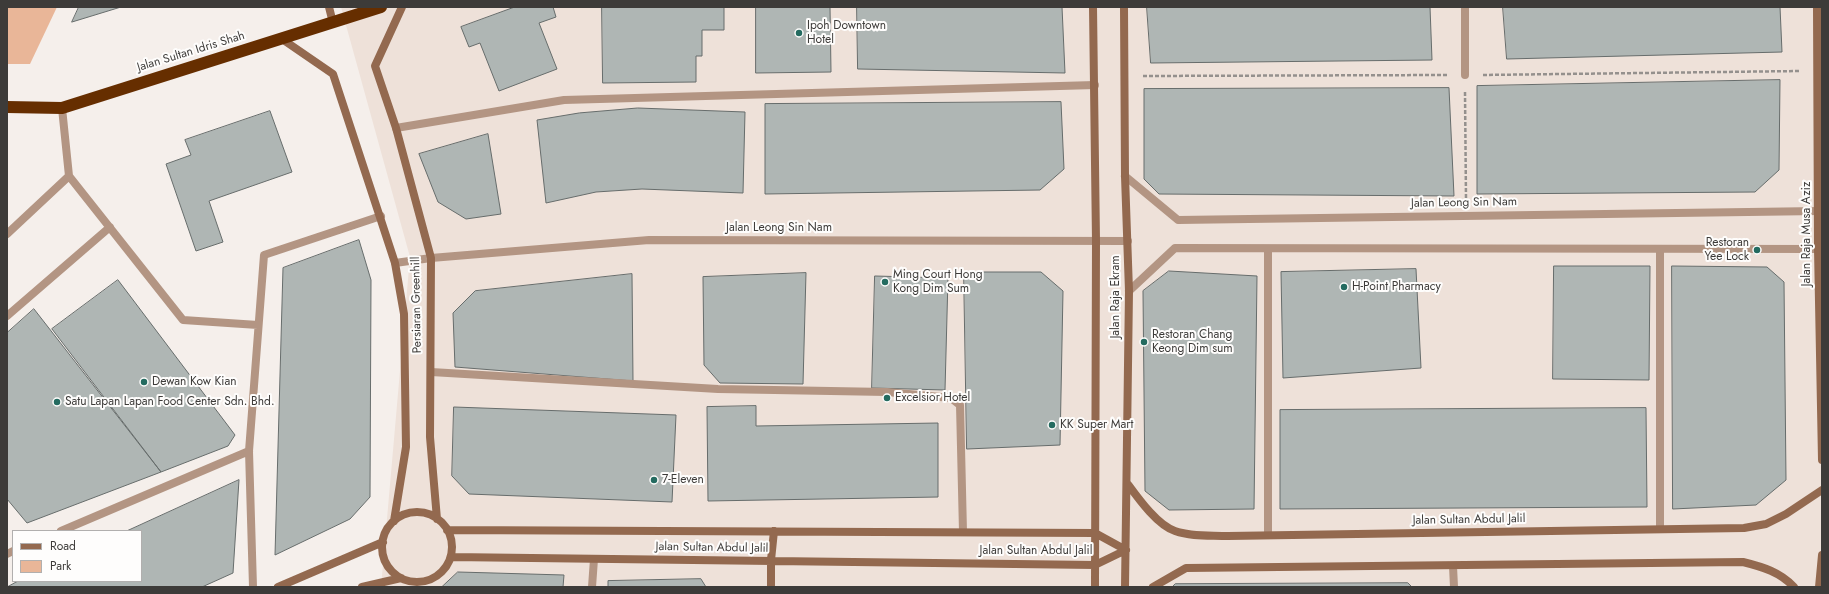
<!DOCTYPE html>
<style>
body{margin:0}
#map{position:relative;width:1829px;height:594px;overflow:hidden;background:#f5efeb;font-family:Jost,sans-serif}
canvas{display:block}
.frame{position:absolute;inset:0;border:8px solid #3d3b39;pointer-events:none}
.legend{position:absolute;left:12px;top:530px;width:130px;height:52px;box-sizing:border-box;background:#fefdfc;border:1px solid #b1afae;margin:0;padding:5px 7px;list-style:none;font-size:12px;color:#3d3b39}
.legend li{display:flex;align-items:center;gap:8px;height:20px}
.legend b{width:20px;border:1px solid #b1afae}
</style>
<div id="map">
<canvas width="1829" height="594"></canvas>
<div class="frame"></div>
<ul class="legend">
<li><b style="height:5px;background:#93694f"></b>Road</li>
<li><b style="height:11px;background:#e9b698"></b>Park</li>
</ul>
</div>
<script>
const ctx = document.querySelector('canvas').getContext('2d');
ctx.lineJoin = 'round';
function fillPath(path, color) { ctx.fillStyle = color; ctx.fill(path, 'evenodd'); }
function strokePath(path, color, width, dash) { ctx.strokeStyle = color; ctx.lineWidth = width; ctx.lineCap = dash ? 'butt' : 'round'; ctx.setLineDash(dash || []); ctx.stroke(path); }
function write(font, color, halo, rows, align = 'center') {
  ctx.font = font + ' Jost,sans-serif'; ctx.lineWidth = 4; ctx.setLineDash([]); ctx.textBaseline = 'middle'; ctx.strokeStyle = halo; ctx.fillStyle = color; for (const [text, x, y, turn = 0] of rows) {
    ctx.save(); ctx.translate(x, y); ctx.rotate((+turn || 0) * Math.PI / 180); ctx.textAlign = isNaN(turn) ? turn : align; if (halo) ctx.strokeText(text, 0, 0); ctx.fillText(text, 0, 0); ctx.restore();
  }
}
const built = new Path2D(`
 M 341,7 L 1822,7 L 1822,587 L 381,587 L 410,257 Z`);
const green = new Path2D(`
 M 7,7 L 57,7 L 30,64 L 7,64 Z`);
const building = new Path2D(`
 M 79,7 L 121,7 L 72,22 Z
 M 515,7 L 553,7 L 556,17 L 539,23 L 557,69 L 499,91 L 480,43 L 469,47 L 461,27 Z
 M 602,7 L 724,7 L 724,30 L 702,30 L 702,56 L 696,56 L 696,82 L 603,83 Z
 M 756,7 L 830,7 L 831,72 L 756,73 Z
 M 857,7 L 1062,7 L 1065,73 L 858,69 Z
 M 1147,7 L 1430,7 L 1432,60 L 1151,63 Z
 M 1503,7 L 1780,7 L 1782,52 L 1507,59 Z
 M 1780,80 L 1779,170 L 1755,192 L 1477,194 L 1477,86 Z
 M 1449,88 L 1454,196 L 1159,194 L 1144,179 L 1144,89 Z
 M 1061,102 L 1064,169 L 1040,190 L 765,194 L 765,104 Z
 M 638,108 L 745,112 L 743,193 L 642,189 L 596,192 L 546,203 L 537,120 L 579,113 Z
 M 270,111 L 292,172 L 209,201 L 223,242 L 196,251 L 166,164 L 191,155 L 185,140 Z
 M 488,134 L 501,214 L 466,219 L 438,202 L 419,154 Z
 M 359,240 L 371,280 L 370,497 L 350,519 L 275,555 L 283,268 Z
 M 1554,266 L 1650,266 L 1649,380 L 1553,379 Z
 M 1672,266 L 1767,267 L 1784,282 L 1786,480 L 1756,505 L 1673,509 Z
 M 1416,269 L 1421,368 L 1283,378 L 1281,272 Z
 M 1169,271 L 1257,276 L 1254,509 L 1169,510 L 1145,491 L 1143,291 Z
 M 964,272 L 1041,272 L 1063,291 L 1060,445 L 967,449 Z
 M 806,273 L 803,384 L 720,383 L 704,365 L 703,277 Z
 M 632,274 L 633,381 L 455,367 L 453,313 L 475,291 Z
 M 875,276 L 948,278 L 945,390 L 872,388 Z
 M 118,280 L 235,435 L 228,446 L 161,472 L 52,329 Z
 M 34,309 L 161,472 L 27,523 L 7,499 L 7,333 Z
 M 756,406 L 756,426 L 938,423 L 938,497 L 708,501 L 707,407 Z
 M 454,407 L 676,415 L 672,502 L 469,494 L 452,476 Z
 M 1646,408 L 1647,507 L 1280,509 L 1280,410 Z
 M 239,480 L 233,573 L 202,587 L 7,587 L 18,581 L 141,581 L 141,531 L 127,531 Z
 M 458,572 L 564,575 L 563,587 L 442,587 Z
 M 701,579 L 706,587 L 608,587 L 608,581 Z
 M 1408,583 L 1412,587 L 1172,587 L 1175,584 Z`);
const path = new Path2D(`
 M 1483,75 L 1800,71
 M 1143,76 L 1448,75
 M 1465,92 L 1466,199`);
const lane = new Path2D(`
 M 1465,7 L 1465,75
 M 62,108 L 69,176 L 183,320 L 258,325
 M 396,128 L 564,100 L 1095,85
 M 7,234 L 69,176
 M 1268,249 L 1268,535
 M 1660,249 L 1660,528
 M 7,316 L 110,227
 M 431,372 L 718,389 L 887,392 L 951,398 L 960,405 L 963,532
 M 61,531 L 249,451
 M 7,554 L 13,551
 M 253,587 L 249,451 L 264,255 L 381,216
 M 592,587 L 594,559`);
const street = new Path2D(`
 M 1125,176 L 1178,220 L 1819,211
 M 395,263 L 431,258 L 649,240 L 1128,241
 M 1129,291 L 1175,248 L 1818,249
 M 1453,566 L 1454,587`);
const secondary = new Path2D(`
 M 329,7 L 333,23
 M 402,7 L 375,66 L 396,128 L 431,258 L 430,437 L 437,519
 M 1093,7 L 1096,241 L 1095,587
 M 1124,7 L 1125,176 L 1129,291 L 1125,587
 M 1817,7 L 1818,249 L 1822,460
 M 282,39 L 333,74 L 395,263 L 404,314 L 406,447 L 394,521
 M 1127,483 C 1138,498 1157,525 1175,531 C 1192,537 1211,535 1228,536 L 1744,528 L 1766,524 L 1786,514 L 1822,490
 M382 547a35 35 0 1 1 70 0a35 35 0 1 1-70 0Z
 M 447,530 L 1095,533 L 1126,550
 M 451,557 L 1095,565 L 1126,550
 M 278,587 L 383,542
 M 362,587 L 401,578
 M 771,587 L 771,560 L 774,531
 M 1153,587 L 1186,568 L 1743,562 C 1763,567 1780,572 1794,587
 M 1819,587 L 1822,555`);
const highway = new Path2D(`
 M 7,107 L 62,108 L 381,7`);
const markers = [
 [799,33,4,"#246b60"],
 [1757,250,4,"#246b60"],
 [885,282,4,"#246b60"],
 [1344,287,4,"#246b60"],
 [1144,342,4,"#246b60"],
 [144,382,4,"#246b60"],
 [887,398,4,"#246b60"],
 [57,402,4,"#246b60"],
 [1052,425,4,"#246b60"],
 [654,480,4,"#246b60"]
];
const poiNames = [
 ["Ipoh Downtown",807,26],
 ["Hotel",807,40],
 ["Restoran",1749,243,"right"],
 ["Yee Lock",1749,257,"right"],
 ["Ming Court Hong",893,275],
 ["Kong Dim Sum",893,289],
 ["H-Point Pharmacy",1352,287],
 ["Restoran Chang",1152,335],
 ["Keong Dim sum",1152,349],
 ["Dewan Kow Kian",152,382],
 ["Excelsior Hotel",895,398],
 ["Satu Lapan Lapan Food Center Sdn. Bhd.",65,402],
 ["KK Super Mart",1060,425],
 ["7-Eleven",662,480]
];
const streetNames = [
 ["Jalan Sultan Idris Shah",191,52,-17],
 ["Jalan Leong Sin Nam",1464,203,-1],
 ["Jalan Leong Sin Nam",779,228],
 ["Jalan Raja Musa Aziz",1807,234,-90],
 ["Jalan Raja Ekram",1116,297,-90],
 ["Persiaran Greenhill",417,305,-91],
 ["Jalan Sultan Abdul Jalil",1469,520,-1],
 ["Jalan Sultan Abdul Jalil",712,548,1],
 ["Jalan Sultan Abdul Jalil",1036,551]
];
fillPath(built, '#eee1d9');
fillPath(green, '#e9b698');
fillPath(building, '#afb6b4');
strokePath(building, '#676d6c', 1);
strokePath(path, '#94908d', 2.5, [4, 2]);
strokePath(lane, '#b39583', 8);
strokePath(street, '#b39583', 8);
strokePath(secondary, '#93694f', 8);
strokePath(highway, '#662e00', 12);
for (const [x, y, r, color] of markers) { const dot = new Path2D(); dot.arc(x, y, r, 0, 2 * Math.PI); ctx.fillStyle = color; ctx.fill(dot); strokePath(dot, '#fefdfc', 1.5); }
write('12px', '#3d3b39', '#fefdfc', poiNames, 'left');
write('12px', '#3d3b39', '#fefdfc', streetNames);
</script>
